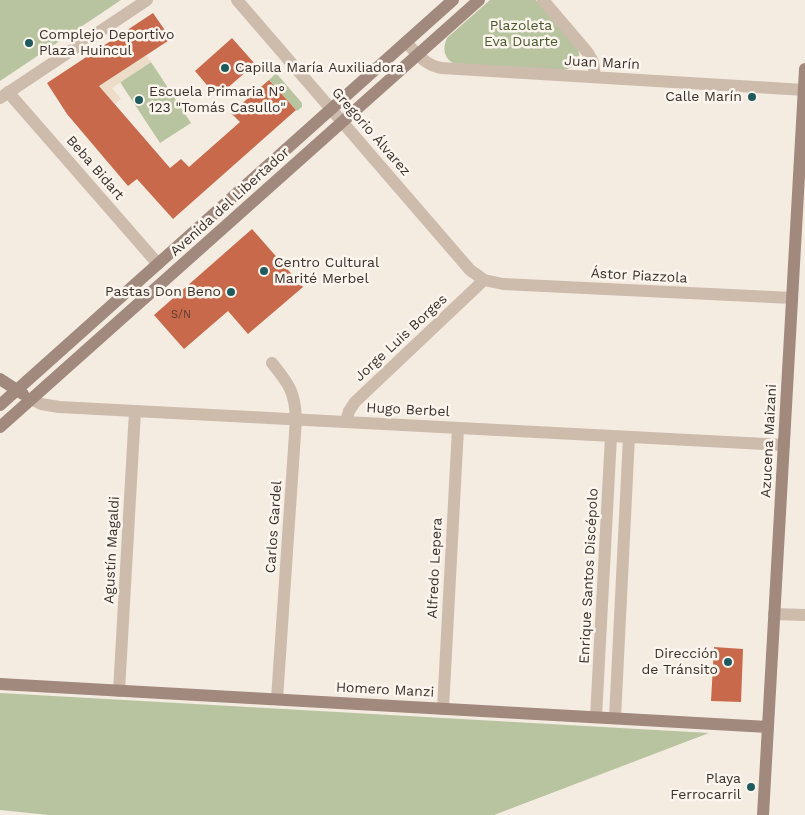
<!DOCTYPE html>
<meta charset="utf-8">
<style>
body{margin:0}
canvas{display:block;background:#f4ebe1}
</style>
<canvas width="805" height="815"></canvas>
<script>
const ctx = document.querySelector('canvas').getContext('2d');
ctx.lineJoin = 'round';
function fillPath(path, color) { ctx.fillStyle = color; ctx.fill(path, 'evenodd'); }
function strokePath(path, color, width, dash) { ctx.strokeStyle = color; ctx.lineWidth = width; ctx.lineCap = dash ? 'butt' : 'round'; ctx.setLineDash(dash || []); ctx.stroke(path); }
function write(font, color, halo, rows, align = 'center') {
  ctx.font = font + ' "Work Sans",sans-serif'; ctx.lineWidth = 5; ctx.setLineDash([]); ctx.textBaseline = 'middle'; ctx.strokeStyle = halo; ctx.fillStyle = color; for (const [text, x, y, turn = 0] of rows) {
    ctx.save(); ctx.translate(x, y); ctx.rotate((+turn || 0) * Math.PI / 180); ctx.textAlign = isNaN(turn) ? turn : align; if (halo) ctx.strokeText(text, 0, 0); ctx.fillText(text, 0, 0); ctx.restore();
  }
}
const green = new Path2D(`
 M 0,0 L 121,0 L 0,81 Z
 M 490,0 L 536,0 C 544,9 552,18 560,26 C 572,40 595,62 564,70 L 455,64 C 444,59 442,49 447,38 Z
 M 151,62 L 191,123 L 160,143 L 120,82 Z
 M 276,73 L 302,103 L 302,107 L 297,111 L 269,80 Z
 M 0,693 L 709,733 L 494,815 L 49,815 L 0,810 Z`);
const plaza = new Path2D(`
 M 146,55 L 151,62 L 112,88 L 121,99 L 115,104 L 99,86 Z`);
const building = new Path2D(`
 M 153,13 L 171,39 L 99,86 L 170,168 L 181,159 L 189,167 L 240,122 L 231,113 L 269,80 L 296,110 L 173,219 L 137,179 L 128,186 L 67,114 L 47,83 Z
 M 232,38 L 255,64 L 217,97 L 195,71 Z
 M 252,229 L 303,287 L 248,334 L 228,311 L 184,349 L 154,315 Z
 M 714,647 L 743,649 L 741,702 L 711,701 Z`);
const street = new Path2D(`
 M 237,0 L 470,270 L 484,280 L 503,284 L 792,298
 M 543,0 L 588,53 L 593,62 L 595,77
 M 406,42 C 417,54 426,66 442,68 L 805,90
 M 8,92 L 158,264
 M 0,98 L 147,0
 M 272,363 C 289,384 295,392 296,419 L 277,699
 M 31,399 L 41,404 L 59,407 L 784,445
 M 346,422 L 349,411 L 355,402 L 484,280
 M 774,614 L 805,615
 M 119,691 L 135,411
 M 443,709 L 458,428
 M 596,717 L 611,436
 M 615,718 L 629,437`);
const secondary = new Path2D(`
 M 0,379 L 23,394
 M 0,405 L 453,0
 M 0,427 L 479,0
 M 0,684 L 768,727
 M 763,815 L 805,69`);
const markers = [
 [29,43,5,"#1f5a5e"],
 [225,68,5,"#1f5a5e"],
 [752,97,5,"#1f5a5e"],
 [139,100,5,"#1f5a5e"],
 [264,271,5,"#1f5a5e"],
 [231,292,5,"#1f5a5e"],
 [728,662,5,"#1f5a5e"],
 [751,787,5,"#1f5a5e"]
];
const numberNames = [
 ["S/N",181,315]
];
const parkNames = [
 ["Plazoleta",521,26],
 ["Eva Duarte",521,42]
];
const poiNames = [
 ["Complejo Deportivo",39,35],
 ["Plaza Huincul",39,51],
 ["Capilla María Auxiliadora",235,68],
 ["Escuela Primaria N°",149,92],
 ["123 \"Tomás Casullo\"",149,108],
 ["Calle Marín",742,97,"right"],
 ["Centro Cultural",274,263],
 ["Marité Merbel",274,279],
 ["Pastas Don Beno",221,292,"right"],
 ["Dirección",718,654,"right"],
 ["de Tránsito",718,670,"right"],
 ["Playa",741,779,"right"],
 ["Ferrocarril",741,795,"right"]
];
const streetNames = [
 ["Juan Marín",602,63,3],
 ["Gregorio Álvarez",371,132,49],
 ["Beba Bidart",95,168,49],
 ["Avenida del Libertador",230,202,-42],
 ["Ástor Piazzola",639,276,3],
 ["Jorge Luis Borges",401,338,-43],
 ["Hugo Berbel",408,410,3],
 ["Azucena Maizani",769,441,-87],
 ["Carlos Gardel",274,527,-86],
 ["Agustín Magaldi",112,550,-87],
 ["Alfredo Lepera",435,568,-87],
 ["Enrique Santos Discépolo",589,576,-87],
 ["Homero Manzi",385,690,3]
];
fillPath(green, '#b8c4a0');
fillPath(plaza, '#ecdcc8');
fillPath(building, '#c8694b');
strokePath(street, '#cdbbac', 12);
strokePath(secondary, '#a18a7d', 12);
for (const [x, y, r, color] of markers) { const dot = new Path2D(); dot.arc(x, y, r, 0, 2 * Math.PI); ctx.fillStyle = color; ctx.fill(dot); strokePath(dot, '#fbf5ee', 2); }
write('11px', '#5e3e33', null, numberNames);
write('14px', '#4a5a2e', '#fbf5ee', parkNames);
write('14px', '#3b302b', '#fbf5ee', poiNames, 'left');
write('14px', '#3b302b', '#fbf5ee', streetNames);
</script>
